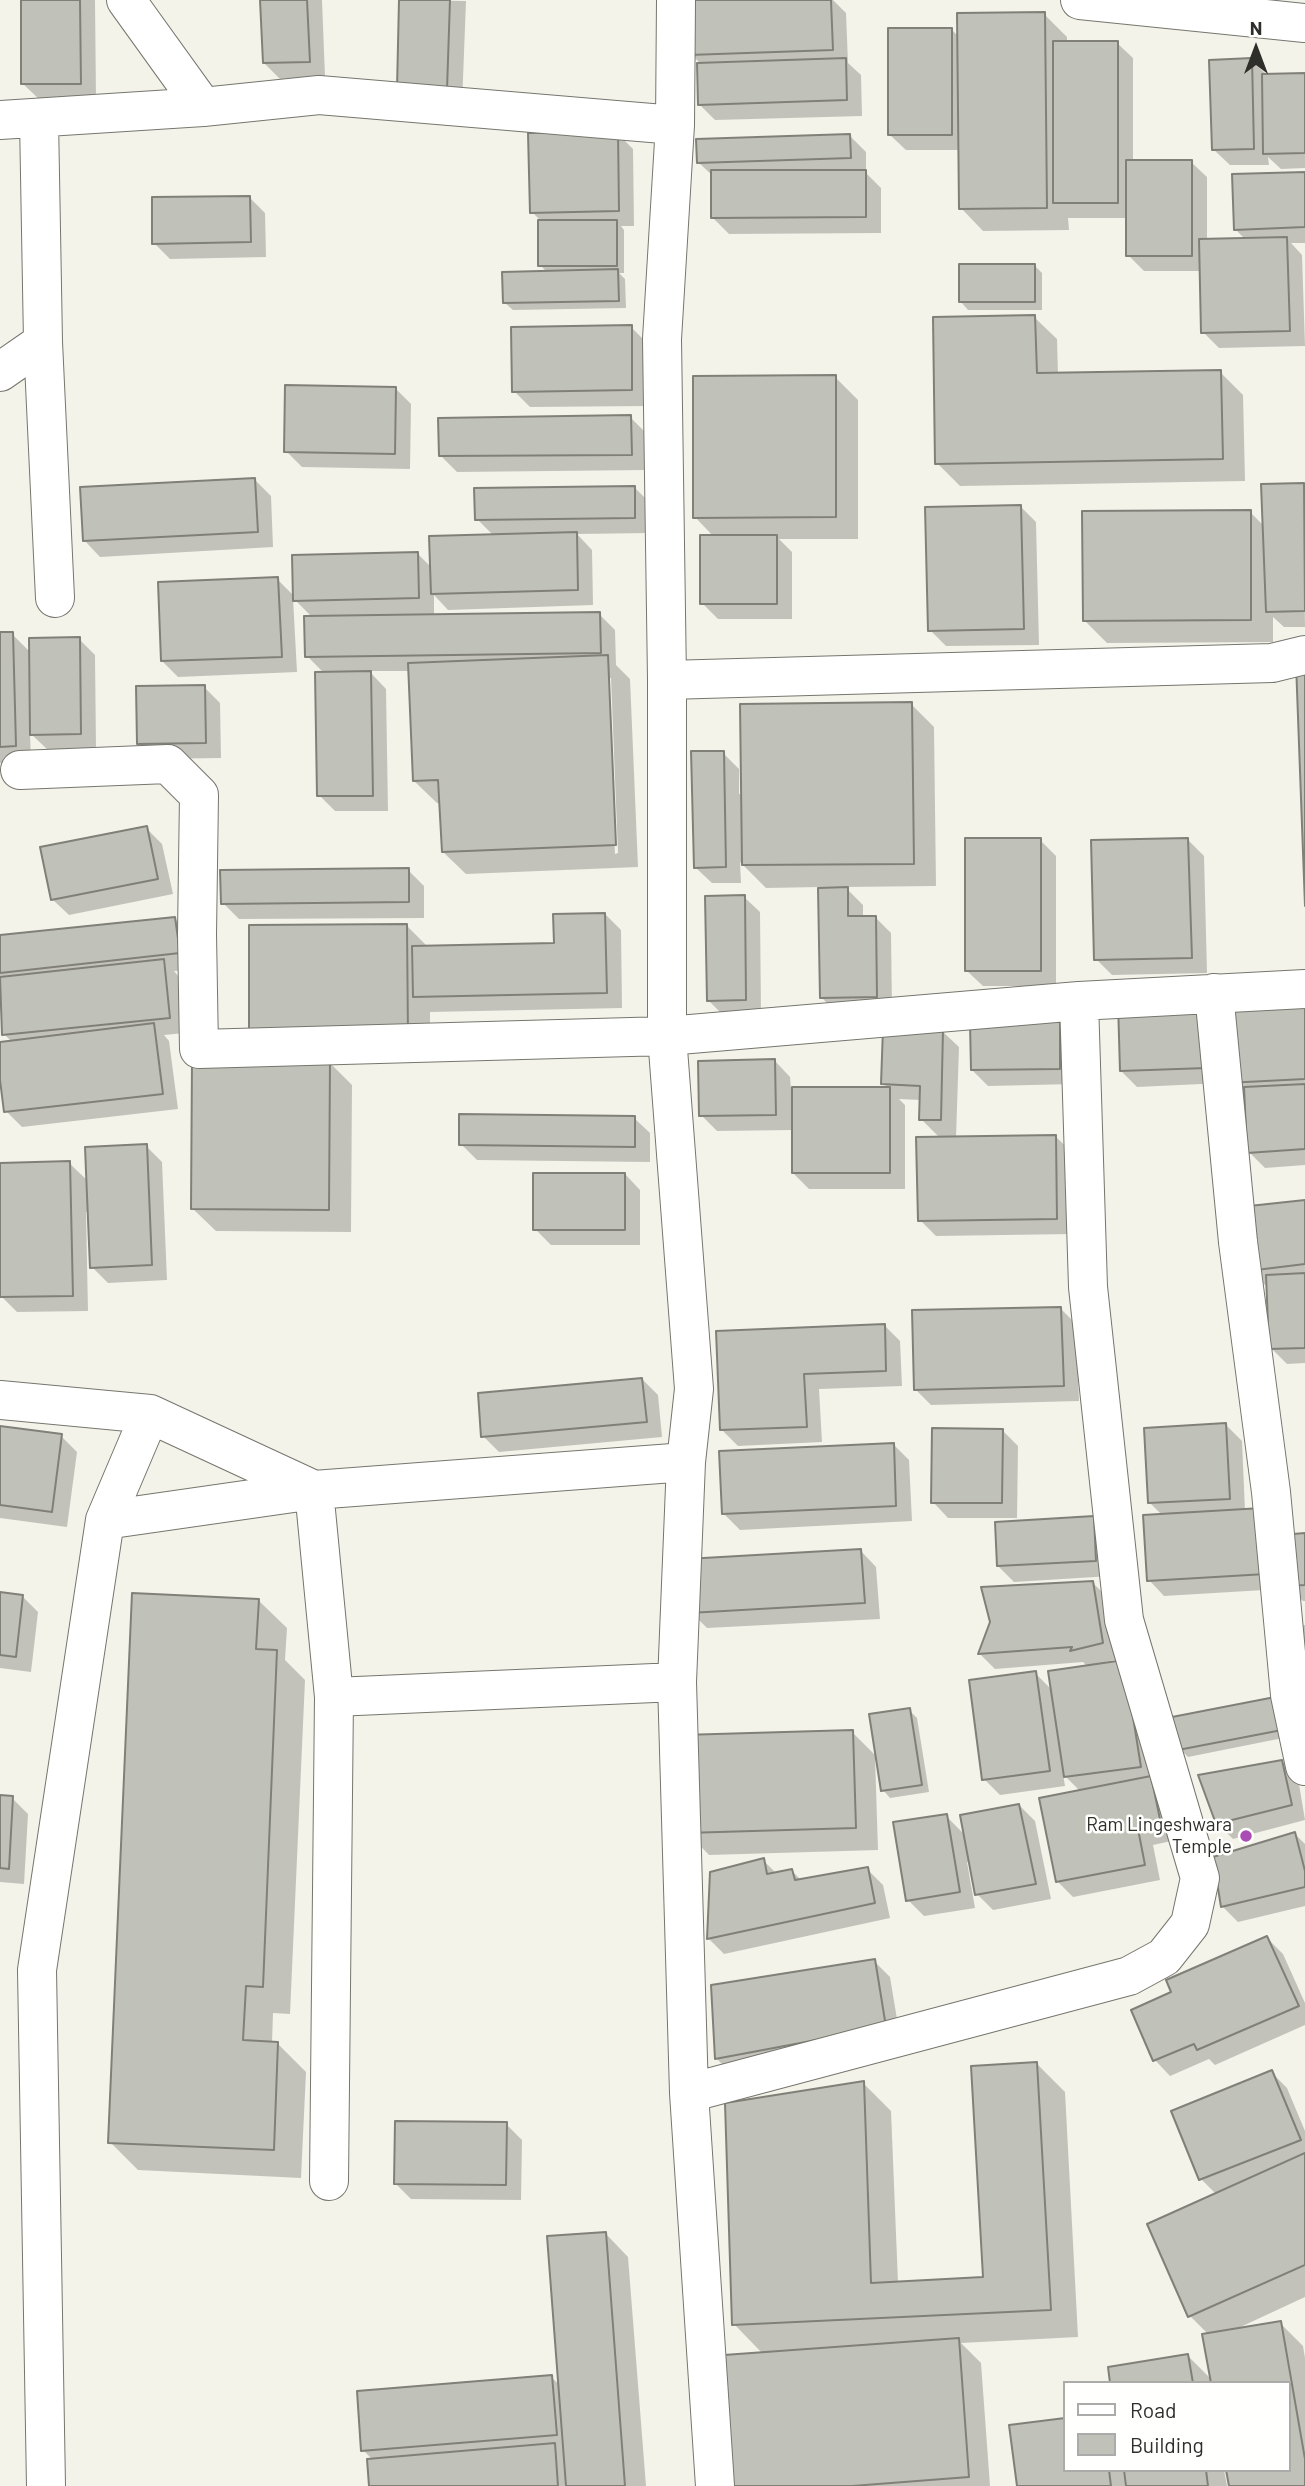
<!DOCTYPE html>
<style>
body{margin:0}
#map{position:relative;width:1305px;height:2486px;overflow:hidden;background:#f3f3ea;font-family:Barlow,sans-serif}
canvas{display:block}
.legend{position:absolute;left:1063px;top:2381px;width:228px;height:91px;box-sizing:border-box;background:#fffffe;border:2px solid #ababaa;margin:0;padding:9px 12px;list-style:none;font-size:21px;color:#2e2e2b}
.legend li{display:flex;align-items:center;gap:14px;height:35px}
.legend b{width:35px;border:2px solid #ababaa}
.north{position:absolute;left:1221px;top:14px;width:70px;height:70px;-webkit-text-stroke:5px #fffffe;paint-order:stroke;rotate:0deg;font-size:19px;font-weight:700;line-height:28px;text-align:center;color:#2e2e2b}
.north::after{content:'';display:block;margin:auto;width:24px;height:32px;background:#2e2e2b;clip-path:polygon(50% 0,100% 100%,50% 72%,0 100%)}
</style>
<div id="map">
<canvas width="1305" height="2486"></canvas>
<ul class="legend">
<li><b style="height:9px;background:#fff"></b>Road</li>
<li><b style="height:19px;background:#c0c1b8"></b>Building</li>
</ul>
<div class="north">N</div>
</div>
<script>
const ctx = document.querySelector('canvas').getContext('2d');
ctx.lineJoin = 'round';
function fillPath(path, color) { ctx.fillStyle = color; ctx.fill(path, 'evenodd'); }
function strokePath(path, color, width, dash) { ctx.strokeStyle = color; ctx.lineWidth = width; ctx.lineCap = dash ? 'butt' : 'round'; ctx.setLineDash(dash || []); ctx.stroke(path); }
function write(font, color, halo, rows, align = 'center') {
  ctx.font = font + ' Barlow,sans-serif'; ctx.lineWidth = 5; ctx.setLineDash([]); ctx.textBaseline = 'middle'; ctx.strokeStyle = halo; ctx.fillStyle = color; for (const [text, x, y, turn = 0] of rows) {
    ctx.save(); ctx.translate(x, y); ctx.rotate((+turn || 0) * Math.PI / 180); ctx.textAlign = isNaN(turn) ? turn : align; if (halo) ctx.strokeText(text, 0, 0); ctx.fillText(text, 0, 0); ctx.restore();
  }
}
const shadow = new Path2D(`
 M 23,0 L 95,0 L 96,99 L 39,99 L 23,84 Z
 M 262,0 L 322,0 L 325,77 L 280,79 L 264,63 Z
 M 401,0 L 466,1 L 462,105 L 414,104 Z
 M 746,0 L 833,0 L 846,13 L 848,63 L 861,75 L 862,116 L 715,120 L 699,104 L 701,64 L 691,54 Z
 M 1044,14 L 1067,37 L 1067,43 L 1117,43 L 1133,58 L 1133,162 L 1191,162 L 1207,177 L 1207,241 L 1246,240 L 1235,229 L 1305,174 L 1305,243 L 1291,243 L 1302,255 L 1305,346 L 1219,348 L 1203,332 L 1202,271 L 1144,271 L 1128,255 L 1128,218 L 1068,218 L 1069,230 L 983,231 L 961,208 L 960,150 L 906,150 L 890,135 L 951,29 L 959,37 Z
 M 1251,60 L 1267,75 L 1305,75 L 1305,168 L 1281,169 L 1268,157 L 1269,165 L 1230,165 L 1214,150 Z
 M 617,133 L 633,149 L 634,226 L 621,226 L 624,230 L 624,273 L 619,273 L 625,279 L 626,308 L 513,310 L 505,303 L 548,273 L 540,265 L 540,220 L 532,212 Z
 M 850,136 L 866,152 L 866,173 L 881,188 L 881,233 L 729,234 L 713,218 L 713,176 L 698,162 Z
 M 249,197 L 265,213 L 266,257 L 170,259 L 154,243 Z
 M 1034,265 L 1042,273 L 1042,310 L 968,310 L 961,302 Z
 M 1034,317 L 1057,339 L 1058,375 L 1220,372 L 1243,395 L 1245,481 L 960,486 L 937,463 Z
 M 631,327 L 647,343 L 648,406 L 530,407 L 514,391 Z
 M 835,377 L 858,400 L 858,539 L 779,539 L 792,552 L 792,619 L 718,619 L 702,603 L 714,537 L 695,517 Z
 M 395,388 L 411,404 L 410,469 L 302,467 L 286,451 Z
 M 630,417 L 646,433 L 647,470 L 457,472 L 441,456 Z
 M 255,480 L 271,496 L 273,547 L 100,557 L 85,541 Z
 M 1303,485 L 1305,627 L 1284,627 L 1273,617 L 1273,642 L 1107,643 L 1084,620 L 1250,512 L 1264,526 Z
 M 634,487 L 650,503 L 650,533 L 577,534 L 592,550 L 593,605 L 448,610 L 434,595 L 434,616 L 599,614 L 615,630 L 616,665 L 630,679 L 638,867 L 466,874 L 443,852 L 441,803 L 437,803 L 414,781 L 410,671 L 369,671 L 386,689 L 388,811 L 335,811 L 319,795 L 324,673 L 307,656 L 313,618 L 293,598 L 297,672 L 178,677 L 162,661 L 277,579 L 295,597 L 418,554 L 432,568 L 494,536 L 477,519 ZM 607,678 L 611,678 L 618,853 L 615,854 Z
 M 1020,506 L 1036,522 L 1039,645 L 946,646 L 930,630 Z
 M 0,634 L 12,634 L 31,653 L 79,639 L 95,655 L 96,749 L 48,750 L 30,733 L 31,762 L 0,763 Z
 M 204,687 L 220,703 L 221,758 L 155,759 L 139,743 Z
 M 911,704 L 934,727 L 936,886 L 845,887 L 863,905 L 863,917 L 875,917 L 891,933 L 892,1012 L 837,1013 L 821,997 L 820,887 L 766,888 L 740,862 L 741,883 L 712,883 L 696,868 L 723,753 L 739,769 L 739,794 L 743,794 Z
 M 146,828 L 162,844 L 173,894 L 69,915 L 53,900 Z
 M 1040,840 L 1056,856 L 1056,986 L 983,986 L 967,971 Z
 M 1188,840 L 1204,856 L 1207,973 L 1112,975 L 1096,959 Z
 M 408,870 L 424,886 L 424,918 L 239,919 L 223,903 Z
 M 744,897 L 760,912 L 761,1015 L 724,1016 L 708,1000 Z
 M 605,914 L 621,930 L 622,1008 L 430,1012 L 430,1060 L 327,1060 L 352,1085 L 351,1232 L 216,1231 L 193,1209 L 275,1061 L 407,926 L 428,947 L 556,945 Z
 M 174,918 L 190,934 L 194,969 L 174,971 L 179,977 L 185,1033 L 164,1035 L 169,1041 L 178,1109 L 22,1127 L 6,1111 L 0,1066 L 0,1043 L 12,1042 L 4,1034 L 0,991 L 0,937 Z
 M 1305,1002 L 1305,1165 L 1265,1168 L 1249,1152 L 1246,1098 L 1228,1082 Z
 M 1120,1005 L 1223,1083 L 1137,1087 L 1121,1071 Z
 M 1059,1023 L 1075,1039 L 1075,1084 L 988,1086 L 972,1070 Z
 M 943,1032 L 959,1047 L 956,1138 L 1056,1137 L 1072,1152 L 1073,1234 L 936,1236 L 920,1220 L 940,1138 L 921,1119 L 921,1100 L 899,1099 L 905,1105 L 905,1189 L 809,1189 L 793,1173 L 793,1130 L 717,1131 L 701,1115 L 775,1061 L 790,1077 L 791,1089 L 889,1089 L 883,1083 Z
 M 634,1118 L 650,1133 L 650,1162 L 477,1160 L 461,1144 Z
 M 146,1146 L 162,1162 L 167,1280 L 108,1283 L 92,1267 L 89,1212 L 86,1212 L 88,1311 L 17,1312 L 1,1296 L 0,1165 L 69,1163 L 88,1181 Z
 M 625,1174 L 640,1190 L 640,1245 L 551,1245 L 535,1229 Z
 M 1305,1201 L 1305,1363 L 1287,1364 L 1271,1348 L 1268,1286 L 1266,1286 L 1250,1270 Z
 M 1060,1308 L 1076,1324 L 1079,1401 L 931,1405 L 915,1389 Z
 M 884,1325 L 900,1341 L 902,1386 L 819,1389 L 822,1442 L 738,1446 L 722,1430 L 717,1333 Z
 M 642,1379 L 658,1395 L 662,1437 L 499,1452 L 483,1436 Z
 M 1226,1425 L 1242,1441 L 1245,1511 L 1281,1589 L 1164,1596 L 1149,1580 L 1163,1516 L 1149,1502 Z
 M 0,1428 L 61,1436 L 77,1452 L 67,1527 L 0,1518 Z
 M 1002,1430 L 1018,1446 L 1017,1518 L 948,1518 L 933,1502 Z
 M 893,1444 L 909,1460 L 912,1521 L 740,1530 L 724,1514 Z
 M 1094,1518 L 1111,1576 L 1014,1582 L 998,1566 Z
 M 1305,1535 L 1305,1601 L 1303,1601 L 1287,1586 Z
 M 861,1551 L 876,1567 L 880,1619 L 707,1628 L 691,1612 Z
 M 1092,1582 L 1108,1598 L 1118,1659 L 1105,1662 L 1106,1664 L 1124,1662 L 1176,1840 L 1153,1845 L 1160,1880 L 1073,1897 L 1057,1881 L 1081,1792 L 1063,1774 L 1065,1786 L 1000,1795 L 984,1779 L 1035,1673 L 1053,1691 L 1088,1667 L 1083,1662 L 995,1669 L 980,1654 Z
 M 0,1594 L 22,1596 L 38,1612 L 31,1672 L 0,1668 Z
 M 258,1600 L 287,1628 L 285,1660 L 305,1680 L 290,2014 L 273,2013 L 272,2043 L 277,2043 L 306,2072 L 301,2178 L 138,2170 L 110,2142 Z
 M 1305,1625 L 1305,1666 L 1294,1626 Z
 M 1275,1699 L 1288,1737 L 1188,1757 L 1180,1749 Z
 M 909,1710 L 917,1718 L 929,1792 L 890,1798 L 883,1790 Z
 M 852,1732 L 877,1757 L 875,1757 L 878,1850 L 709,1855 L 687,1832 Z
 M 1282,1762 L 1298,1778 L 1305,1820 L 1233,1839 L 1217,1823 Z
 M 0,1797 L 12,1798 L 28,1814 L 24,1884 L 0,1882 Z
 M 1019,1805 L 1035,1821 L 1051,1899 L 993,1910 L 977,1894 L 970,1862 L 967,1862 L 975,1908 L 924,1916 L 908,1900 L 946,1816 L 965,1835 Z
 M 1295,1834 L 1305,1844 L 1305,1906 L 1238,1922 L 1223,1907 L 1215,1859 Z
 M 763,1860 L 777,1874 L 792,1871 L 802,1881 L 867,1869 L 883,1885 L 890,1918 L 724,1954 L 708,1938 Z
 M 1267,1938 L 1283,1954 L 1305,2003 L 1305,2025 L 1215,2065 L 1209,2059 L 1170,2076 L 1155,2060 L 1133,2010 L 1174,1992 Z
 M 874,1961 L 890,1977 L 901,2043 L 732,2074 L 716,2058 Z
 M 1037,2064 L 1065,2092 L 1078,2337 L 961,2343 L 981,2363 L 990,2486 L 721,2486 L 763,2354 L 734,2324 L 863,2083 L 891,2111 L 898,2283 L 985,2279 Z
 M 1271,2072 L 1287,2088 L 1305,2131 L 1305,2297 L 1234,2330 L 1280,2323 L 1303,2346 L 1305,2358 L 1305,2486 L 1231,2486 L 1289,2470 L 1289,2383 L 1112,2383 L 1188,2356 L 1212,2380 L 1209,2335 L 1190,2316 L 1149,2225 L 1217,2195 L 1201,2179 Z
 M 506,2124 L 522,2140 L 521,2200 L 411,2199 L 396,2184 Z
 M 606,2234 L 628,2257 L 646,2486 L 371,2486 L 373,2460 L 363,2450 L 551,2377 L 561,2386 Z
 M 1065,2420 L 1065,2470 L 1224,2470 L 1227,2486 L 1019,2486 L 1011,2427 Z`);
const building = new Path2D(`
 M 21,0 L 80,0 L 81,84 L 21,84 Z
 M 260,0 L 307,0 L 310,62 L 263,63 Z
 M 399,0 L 450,0 L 447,90 L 397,89 Z
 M 688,0 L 831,0 L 833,50 L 689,55 Z
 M 1045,12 L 1047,208 L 959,209 L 957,13 Z
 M 888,28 L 952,28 L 952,135 L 888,135 Z
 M 1053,41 L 1118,41 L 1118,203 L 1053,203 Z
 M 846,58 L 847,100 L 698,105 L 697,63 Z
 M 1252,58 L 1254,149 L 1212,150 L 1209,60 Z
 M 1305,73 L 1305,153 L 1263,154 L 1262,74 Z
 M 618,131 L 619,211 L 530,213 L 528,133 Z
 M 850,134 L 851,158 L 697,163 L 696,139 Z
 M 1126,160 L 1192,160 L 1192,256 L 1126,256 Z
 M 711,170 L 866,170 L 866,217 L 711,218 Z
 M 1305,172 L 1305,227 L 1234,230 L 1232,174 Z
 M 250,196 L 251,242 L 152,244 L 152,197 Z
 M 538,220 L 617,220 L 617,266 L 538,266 Z
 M 1287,237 L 1290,331 L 1201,333 L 1199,239 Z
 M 959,264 L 1035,264 L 1035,302 L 959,302 Z
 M 618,269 L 619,301 L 503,303 L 502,272 Z
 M 1035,315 L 1037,373 L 1221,370 L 1223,459 L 935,464 L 933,317 Z
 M 632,325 L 632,390 L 512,392 L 511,327 Z
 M 836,375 L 836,517 L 693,518 L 693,376 Z
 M 285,385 L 396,387 L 395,454 L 284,452 Z
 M 631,415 L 632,455 L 439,456 L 438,418 Z
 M 255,478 L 258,532 L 83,541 L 80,487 Z
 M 1304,483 L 1305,611 L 1266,612 L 1261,484 Z
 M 635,486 L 635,518 L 475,520 L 474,488 Z
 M 1021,505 L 1024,629 L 928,631 L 925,507 Z
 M 1251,510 L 1251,620 L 1083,621 L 1082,511 Z
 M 577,532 L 578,590 L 431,594 L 429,536 Z
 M 700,535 L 777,535 L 777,604 L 700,604 Z
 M 418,552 L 419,598 L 293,601 L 292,555 Z
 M 278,577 L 282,657 L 161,661 L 158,582 Z
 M 600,612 L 601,653 L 305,657 L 304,616 Z
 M 0,632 L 13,632 L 16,746 L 0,747 Z
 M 80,637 L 81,734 L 30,735 L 29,638 Z
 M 608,655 L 616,845 L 442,852 L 438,780 L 413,781 L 408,663 Z
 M 1296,663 L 1305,663 L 1305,906 Z
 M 371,671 L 373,796 L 317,796 L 315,672 Z
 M 205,685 L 206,743 L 137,744 L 136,686 Z
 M 912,702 L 914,864 L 742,865 L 740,704 Z
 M 691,751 L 724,751 L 726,867 L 694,868 Z
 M 147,826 L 158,879 L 51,900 L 40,847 Z
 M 965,838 L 1041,838 L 1041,971 L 965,971 Z
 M 1188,838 L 1192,958 L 1094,960 L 1091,840 Z
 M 409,868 L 409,902 L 221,904 L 220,870 Z
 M 848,887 L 848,916 L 876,916 L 877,997 L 820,998 L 818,888 Z
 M 745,895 L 746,1000 L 707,1001 L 705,896 Z
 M 605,913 L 607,993 L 413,997 L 412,946 L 554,943 L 553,914 Z
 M 175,917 L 180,953 L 0,973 L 0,935 Z
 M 407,924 L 408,1038 L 249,1038 L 249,925 Z
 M 164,959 L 170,1018 L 2,1035 L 0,977 Z
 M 1206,1000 L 1207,1068 L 1120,1071 L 1118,1003 Z
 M 1305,1001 L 1305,1079 L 1226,1083 L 1223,1005 Z
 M 1060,1021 L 1060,1069 L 971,1070 L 970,1023 Z
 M 154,1023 L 163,1094 L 4,1112 L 0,1080 L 0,1042 Z
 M 883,1028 L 943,1030 L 941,1120 L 919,1120 L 920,1086 L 881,1084 Z
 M 192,1059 L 330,1060 L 329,1210 L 191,1209 Z
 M 775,1059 L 776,1115 L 699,1116 L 698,1061 Z
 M 1305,1084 L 1305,1149 L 1247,1153 L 1244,1087 Z
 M 792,1087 L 890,1087 L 890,1173 L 792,1173 Z
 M 459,1114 L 635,1116 L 635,1147 L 459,1145 Z
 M 1056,1135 L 1057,1219 L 918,1221 L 916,1137 Z
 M 147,1144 L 152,1265 L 90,1268 L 85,1147 Z
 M 70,1161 L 73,1296 L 0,1297 L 0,1163 Z
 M 533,1173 L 625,1173 L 625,1230 L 533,1230 Z
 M 1305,1200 L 1305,1264 L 1248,1271 L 1240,1207 Z
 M 1305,1273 L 1305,1348 L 1269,1349 L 1266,1275 Z
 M 1061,1307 L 1064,1386 L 914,1390 L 912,1310 Z
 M 885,1324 L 886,1371 L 804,1374 L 807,1427 L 720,1430 L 716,1331 Z
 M 642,1378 L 647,1422 L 481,1437 L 478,1393 Z
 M 1226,1423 L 1230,1499 L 1148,1503 L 1144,1428 Z
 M 0,1426 L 62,1434 L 52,1512 L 0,1505 Z
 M 932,1428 L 1003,1429 L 1002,1503 L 931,1503 Z
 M 894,1443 L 896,1506 L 722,1514 L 719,1451 Z
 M 1262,1508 L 1266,1574 L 1147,1581 L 1143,1515 Z
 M 1094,1516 L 1096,1561 L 997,1566 L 995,1522 Z
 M 1305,1533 L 1305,1585 L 1285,1586 L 1281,1535 Z
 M 861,1549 L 865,1603 L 689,1613 L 686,1559 Z
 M 1093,1581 L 1103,1643 L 1070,1651 L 1072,1647 L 978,1654 L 990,1622 L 981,1587 Z
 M 0,1592 L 23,1595 L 16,1657 L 0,1655 Z
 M 132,1593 L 259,1599 L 256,1649 L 277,1650 L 263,1987 L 246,1986 L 243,2040 L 278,2042 L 274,2150 L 108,2143 Z
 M 1124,1660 L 1141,1767 L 1064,1777 L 1048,1671 Z
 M 1036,1671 L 1050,1771 L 982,1780 L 969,1680 Z
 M 1275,1697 L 1282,1730 L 1178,1750 L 1172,1717 Z
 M 910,1708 L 922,1785 L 881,1791 L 869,1714 Z
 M 853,1730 L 856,1828 L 685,1833 L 682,1735 Z
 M 1282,1760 L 1292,1805 L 1216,1824 L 1198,1775 Z
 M 1151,1776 L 1161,1824 L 1138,1829 L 1145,1865 L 1056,1882 L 1039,1798 Z
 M 0,1795 L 13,1796 L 9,1869 L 0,1868 Z
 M 1019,1804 L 1036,1884 L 975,1895 L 960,1815 Z
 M 947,1814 L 960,1892 L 906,1901 L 893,1822 Z
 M 1295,1832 L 1305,1871 L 1305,1887 L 1221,1907 L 1213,1857 Z
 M 764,1858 L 767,1874 L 792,1869 L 795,1880 L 868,1867 L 875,1903 L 707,1939 L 710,1872 Z
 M 1267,1936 L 1299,2006 L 1197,2050 L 1194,2044 L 1153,2061 L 1131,2010 L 1171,1992 L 1166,1980 Z
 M 875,1959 L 886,2027 L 715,2059 L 711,1985 Z
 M 1037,2062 L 1051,2310 L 732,2325 L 725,2103 L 864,2081 L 871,2283 L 983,2277 L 971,2066 Z
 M 1272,2070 L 1301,2140 L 1199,2180 L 1171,2111 Z
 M 395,2121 L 507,2122 L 506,2185 L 394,2184 Z
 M 1305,2153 L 1305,2265 L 1188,2317 L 1147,2224 Z
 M 606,2232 L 625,2486 L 566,2486 L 547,2236 Z
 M 1281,2321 L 1305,2459 L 1305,2486 L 1229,2486 L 1226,2470 L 1289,2470 L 1289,2383 L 1211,2383 L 1202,2334 Z
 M 959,2338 L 969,2477 L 852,2486 L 719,2486 L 710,2356 Z
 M 1188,2354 L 1193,2383 L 1110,2383 L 1108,2367 Z
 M 552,2375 L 557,2435 L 361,2451 L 357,2391 Z
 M 1065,2418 L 1065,2470 L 1109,2470 L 1111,2486 L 1017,2486 L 1009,2425 Z
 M 555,2443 L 558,2486 L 369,2486 L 367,2459 Z
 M 1124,2470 L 1206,2470 L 1208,2486 L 1126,2486 Z`);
const minor = new Path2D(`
 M 126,0 L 203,107
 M 676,0 L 675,125 L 662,339 L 667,680 L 667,1036 L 694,1389 L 686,1462 L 677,1682 L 689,2093 L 715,2486
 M 1080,0 L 1305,23
 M 39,119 L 43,342 L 55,598
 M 0,120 L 203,107 L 319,95 L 675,125
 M 0,372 L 43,342
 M 667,680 L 1272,663 L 1305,655
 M 20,770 L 168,764 L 199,795 L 197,934 L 199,1049 L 667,1036 L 1079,1001 L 1305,989
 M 1214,993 L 1238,1242 L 1271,1492 L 1290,1695 L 1305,1766
 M 0,1400 L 150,1414 L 314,1490 L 334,1697 L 329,2181
 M 105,1520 L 314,1490 L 686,1462
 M 334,1697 L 677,1682
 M 689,2093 L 1129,1976 L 1164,1957 L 1190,1924 L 1200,1878 L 1124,1620 L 1088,1287 L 1079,1001
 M 46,2486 L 37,1970 L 105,1520 L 150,1414`);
const markers = [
 [1246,1836,7,"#ab4bb4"]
];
const poiNames = [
 ["Ram Lingeshwara",1232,1825],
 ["Temple",1232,1847]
];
fillPath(shadow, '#0003');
fillPath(building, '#c0c1b8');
strokePath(building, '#808079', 2);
strokePath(minor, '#76766e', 40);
strokePath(minor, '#fff', 38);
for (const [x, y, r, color] of markers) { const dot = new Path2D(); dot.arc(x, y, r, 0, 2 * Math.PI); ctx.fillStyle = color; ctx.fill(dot); strokePath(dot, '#fffffe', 2.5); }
write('19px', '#2e2e2b', '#fffffe', poiNames, 'right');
</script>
